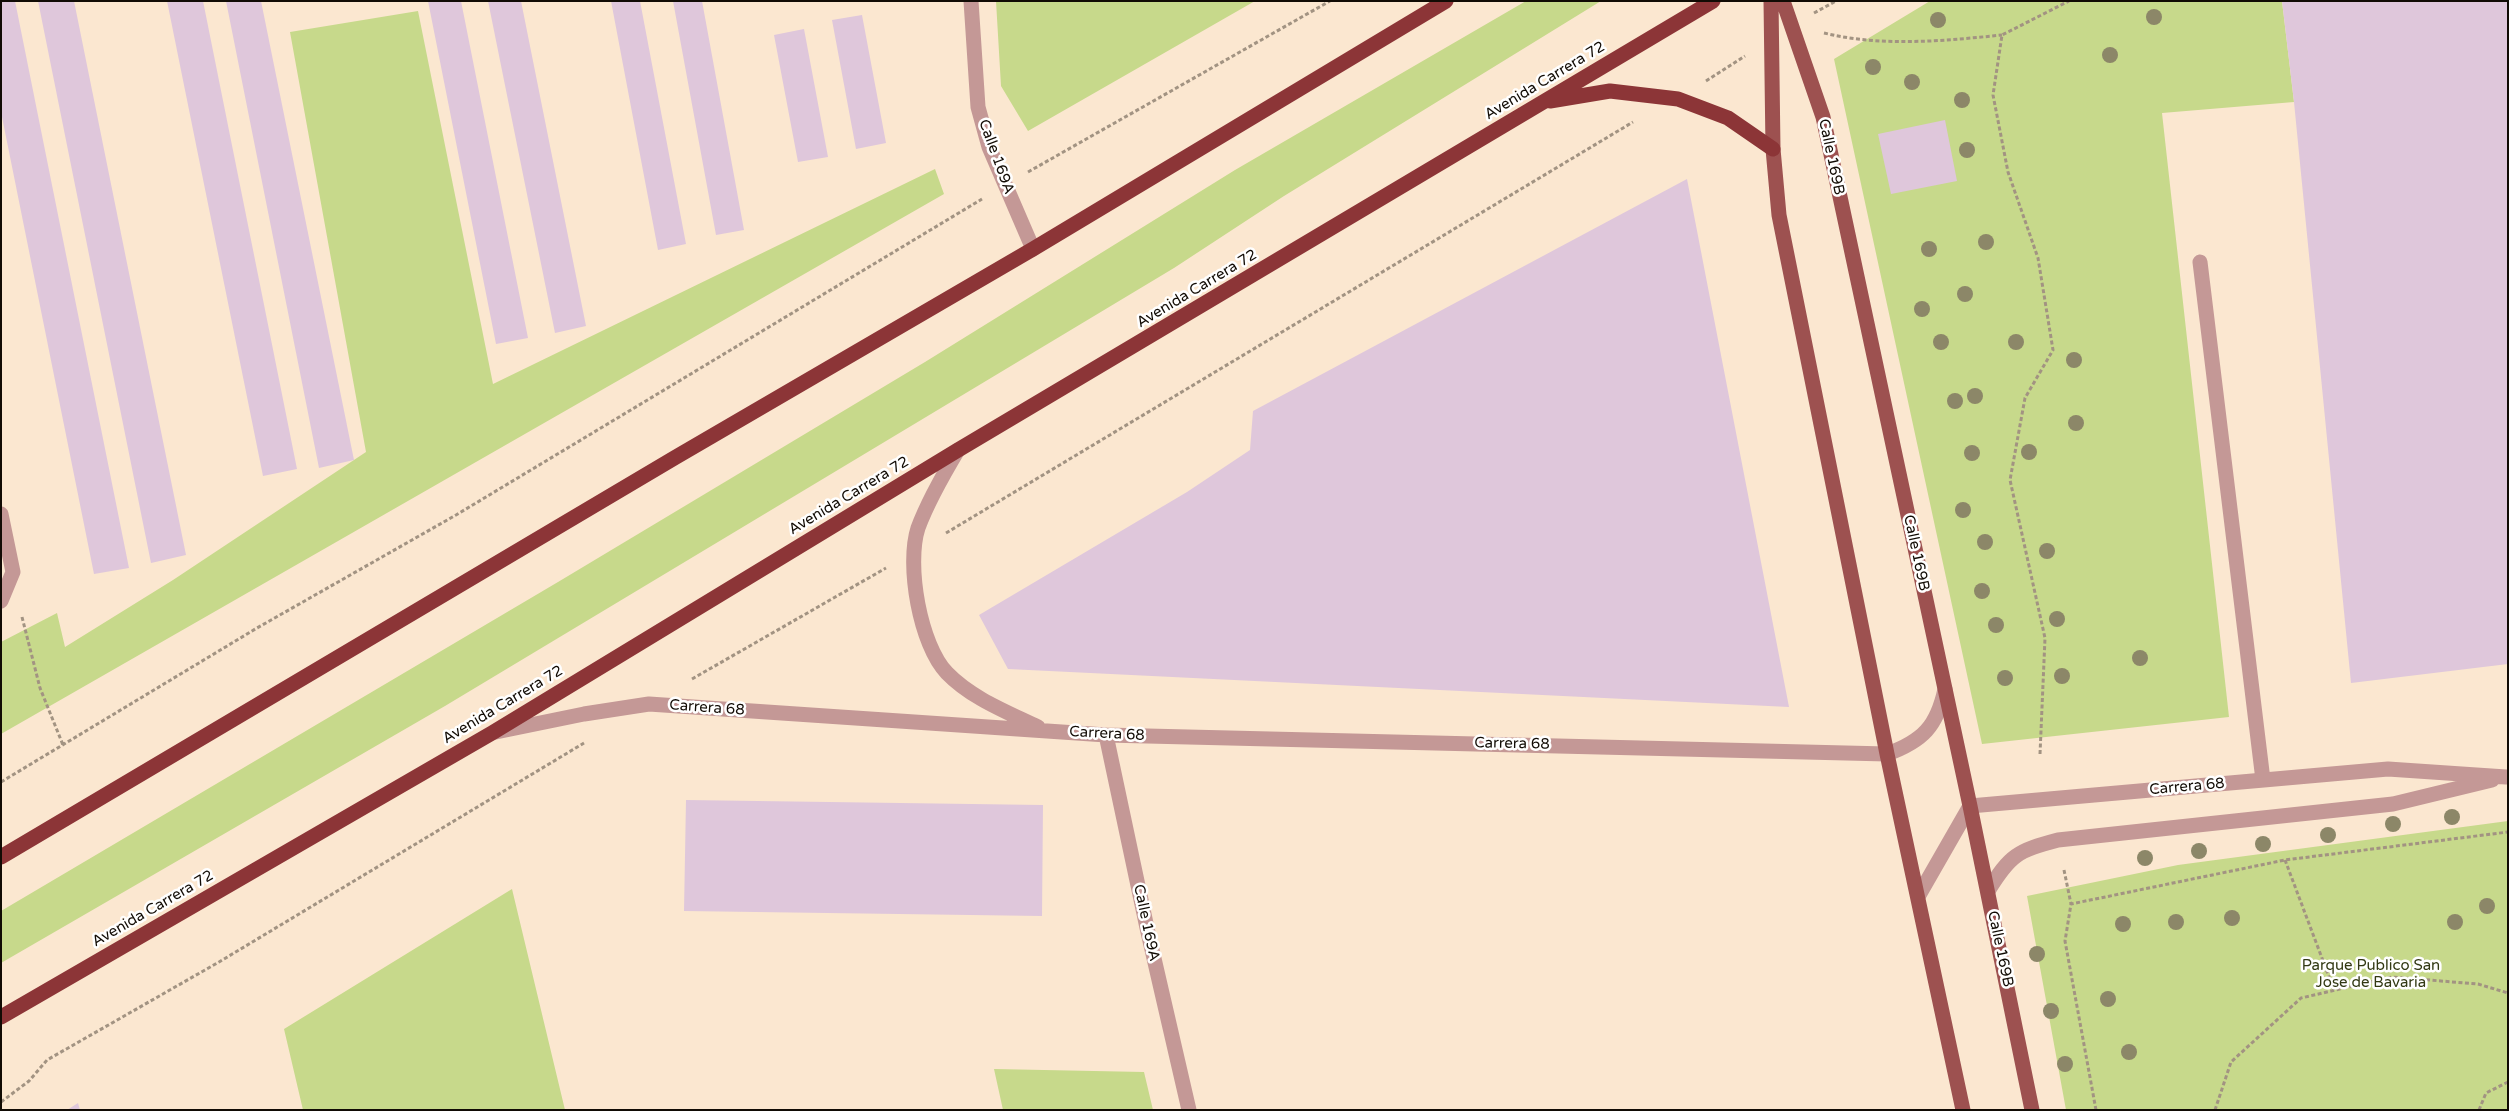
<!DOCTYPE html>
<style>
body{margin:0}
#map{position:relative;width:2509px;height:1111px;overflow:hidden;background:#fbe7d0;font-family:"Varela Round",sans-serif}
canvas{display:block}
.frame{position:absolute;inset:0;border:2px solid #110b04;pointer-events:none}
</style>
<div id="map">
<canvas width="2509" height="1111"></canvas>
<div class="frame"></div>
</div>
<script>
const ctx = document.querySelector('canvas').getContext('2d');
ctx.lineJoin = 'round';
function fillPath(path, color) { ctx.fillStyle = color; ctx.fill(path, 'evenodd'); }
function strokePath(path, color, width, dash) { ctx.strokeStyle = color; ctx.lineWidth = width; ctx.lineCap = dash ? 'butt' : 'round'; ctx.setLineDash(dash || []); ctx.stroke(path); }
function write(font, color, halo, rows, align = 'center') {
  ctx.font = font + ' "Varela Round",sans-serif'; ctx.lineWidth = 5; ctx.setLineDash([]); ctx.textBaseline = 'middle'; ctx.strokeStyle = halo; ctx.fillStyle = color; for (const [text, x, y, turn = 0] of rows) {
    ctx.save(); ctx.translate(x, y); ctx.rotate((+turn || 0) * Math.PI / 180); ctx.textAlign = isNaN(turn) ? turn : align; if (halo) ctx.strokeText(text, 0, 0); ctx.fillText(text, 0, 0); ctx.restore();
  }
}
const green = new Path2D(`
 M 996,1 L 1255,1 L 1028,131 L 1001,86 Z
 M 1526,1 L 1601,1 L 1284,196 L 1174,268 L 445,706 L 1,963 L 1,911 L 558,582 L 925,362 L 1235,170 Z
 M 1930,1 L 2282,1 L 2294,102 L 2162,113 L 2229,717 L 1982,744 L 1834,59 Z
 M 418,11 L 493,384 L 935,169 L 944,194 L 1,734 L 1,642 L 57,613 L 65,647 L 173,580 L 366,452 L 290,32 Z
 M 2508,821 L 2508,1110 L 2066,1110 L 2027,896 L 2178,865 Z
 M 512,889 L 565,1110 L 303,1110 L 284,1029 Z
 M 994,1069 L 1144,1072 L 1153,1110 L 1003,1110 Z`);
const building = new Path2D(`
 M 1,1 L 15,1 L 129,568 L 94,574 L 1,112 Z
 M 38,1 L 74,1 L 186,555 L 151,563 Z
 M 167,1 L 203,1 L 297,469 L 263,476 Z
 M 226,1 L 261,1 L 354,460 L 319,468 Z
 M 428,1 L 461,1 L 528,338 L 496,344 Z
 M 488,1 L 521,1 L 586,326 L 555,333 Z
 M 611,1 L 640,1 L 686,244 L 658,250 Z
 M 673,1 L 702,1 L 744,230 L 716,235 Z
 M 2282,1 L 2508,1 L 2508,664 L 2351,683 L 2294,102 Z
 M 862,15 L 886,143 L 856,149 L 832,20 Z
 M 804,29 L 828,157 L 798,162 L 774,35 Z
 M 1945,120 L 1957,181 L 1891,194 L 1878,134 Z
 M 1687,179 L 1789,707 L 1008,669 L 979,615 L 1187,492 L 1250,450 L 1253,411 Z
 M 686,800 L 1043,805 L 1042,916 L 684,911 Z
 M 78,1103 L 80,1110 L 67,1110 Z`);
const path = new Path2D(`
 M 1814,13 L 1836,1
 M 1824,33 C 1882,47 1943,41 2002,35
 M 1706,81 L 1745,56
 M 1028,172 L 1330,1
 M 946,533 L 1633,122
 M 22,617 L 40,688 L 63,745
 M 692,679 L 886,568
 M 2040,754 L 2045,638 L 2010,480 L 2025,398 L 2053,350 L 2038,258 L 2008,172 L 1993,95 L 2002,35 L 2069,1
 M 1,782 L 257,628 L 456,515 L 982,199
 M 2285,860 L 2334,990
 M 2064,870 L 2071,904
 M 1,1102 L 29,1081 L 47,1060 L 219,962 L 584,743
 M 2096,1110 L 2065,941 L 2071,904 L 2285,860 L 2508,832
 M 2215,1110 L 2231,1062 L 2301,998 L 2392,977 L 2478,984 L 2508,993
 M 2479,1110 L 2486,1093 L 2508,1082`);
const minor = new Path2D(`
 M 971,1 L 978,107 L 989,147 L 1033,249
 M 2200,262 L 2263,780
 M 958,450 C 943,475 928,501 918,528 C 906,565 920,645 947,673 C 971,698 1007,712 1038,727
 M 1,514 L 13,572 L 1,601
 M 496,732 L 584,714 L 649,704 L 1106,735 L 1887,754 C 1923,741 1937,726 1945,689
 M 1106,735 L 1147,928 L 1189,1110
 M 1988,891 C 2010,855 2017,851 2058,840 L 2393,804 L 2492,780
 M 1919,895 L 1970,806 L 2388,769 L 2506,777`);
const major = new Path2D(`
 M 1771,1 L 1773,149 L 1779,215 L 1887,754 L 1963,1110
 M 1783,1 L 1823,117 L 1970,806 L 2032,1110`);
const highway = new Path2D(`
 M 1550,101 L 1610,91 L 1678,99 L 1728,118 L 1773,149
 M 1,857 L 676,457 L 1033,249 L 1446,1
 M 1,1017 L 492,733 L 958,450 L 1713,1`);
const trees = [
 [2154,17],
 [1938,20],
 [2110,55],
 [1873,67],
 [1912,82],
 [1962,100],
 [1967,150],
 [1986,242],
 [1929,249],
 [1965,294],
 [1922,309],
 [1941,342],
 [2016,342],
 [2074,360],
 [1975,396],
 [1955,401],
 [2076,423],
 [2029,452],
 [1972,453],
 [1963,510],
 [1985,542],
 [2047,551],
 [1982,591],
 [2057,619],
 [1996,625],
 [2140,658],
 [2062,676],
 [2005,678],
 [2452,817],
 [2393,824],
 [2328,835],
 [2263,844],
 [2199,851],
 [2145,858],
 [2487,906],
 [2232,918],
 [2176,922],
 [2455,922],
 [2123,924],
 [2037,954],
 [2108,999],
 [2051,1011],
 [2129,1052],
 [2065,1064]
];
const streetNames = [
 ["Avenida Carrera 72",1545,81,-31],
 ["Calle 169A",996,157,70],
 ["Calle 169B",1831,157,78],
 ["Avenida Carrera 72",1197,289,-31],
 ["Avenida Carrera 72",849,496,-31],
 ["Calle 169B",1916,553,78],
 ["Avenida Carrera 72",503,705,-31],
 ["Carrera 68",707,708,4],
 ["Carrera 68",1107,734,3],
 ["Carrera 68",1512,744,1],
 ["Carrera 68",2187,787,-5],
 ["Avenida Carrera 72",153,909,-30],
 ["Calle 169A",1146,923,78],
 ["Calle 169B",2000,949,78]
];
const parkNames = [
 ["Parque Publico San",2371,966],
 ["Jose de Bavaria",2371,983]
];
fillPath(green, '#c7d98b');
fillPath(building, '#dfc7db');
strokePath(path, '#a29382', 3, [4, 2.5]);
strokePath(minor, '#c49896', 15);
strokePath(major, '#9d5150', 15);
strokePath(highway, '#8c3537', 15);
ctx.fillStyle = '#8c8768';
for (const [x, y] of trees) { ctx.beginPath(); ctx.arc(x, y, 8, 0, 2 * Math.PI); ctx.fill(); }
write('15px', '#110b04', '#fff', streetNames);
write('15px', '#323913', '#fff', parkNames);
</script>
